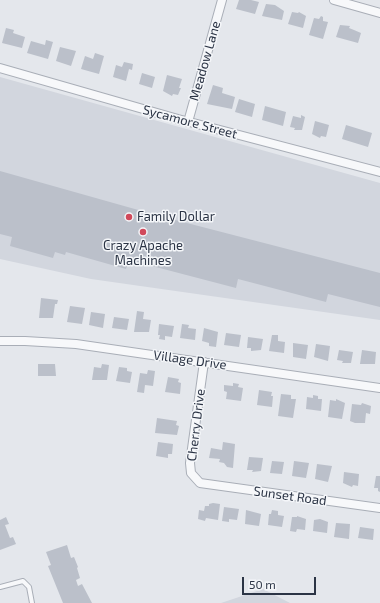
<!DOCTYPE html>
<style>
body{margin:0}
#map{position:relative;width:380px;height:603px;overflow:hidden;background:#e4e7ec;font-family:"Exo 2",sans-serif}
canvas{display:block}
.scale{position:absolute;left:242px;top:577px;width:74px;height:18px;box-sizing:border-box;border:2px solid #2b3445;border-top:0;padding-left:5px;font-size:12px;line-height:14px;white-space:nowrap;color:#2b3445;-webkit-text-stroke:3px #f4f6f9;paint-order:stroke}
</style>
<div id="map">
<canvas width="380" height="603"></canvas>
<div class="scale">50 m</div>
</div>
<script>
const ctx = document.querySelector('canvas').getContext('2d');
ctx.lineJoin = 'round';
function fillPath(path, color) { ctx.fillStyle = color; ctx.fill(path, 'evenodd'); }
function strokePath(path, color, width, dash) { ctx.strokeStyle = color; ctx.lineWidth = width; ctx.lineCap = dash ? 'butt' : 'round'; ctx.setLineDash(dash || []); ctx.stroke(path); }
function write(font, color, halo, rows, align = 'center') {
  ctx.font = font + ' "Exo 2",sans-serif'; ctx.lineWidth = 3; ctx.setLineDash([]); ctx.textBaseline = 'middle'; ctx.strokeStyle = halo; ctx.fillStyle = color; for (const [text, x, y, turn = 0] of rows) {
    ctx.save(); ctx.translate(x, y); ctx.rotate((+turn || 0) * Math.PI / 180); ctx.textAlign = isNaN(turn) ? turn : align; if (halo) ctx.strokeText(text, 0, 0); ctx.fillText(text, 0, 0); ctx.restore();
  }
}
const built = new Path2D(`
 M 0,77 L 380,183 L 380,320 L 91,279 L 0,259 Z
 M 263,589 L 290,603 L 221,603 Z`);
const building = new Path2D(`
 M 239,0 L 251,0 L 259,2 L 255,14 L 236,9 Z
 M 266,4 L 275,5 L 284,11 L 282,20 L 262,16 Z
 M 292,12 L 298,13 L 299,12 L 306,16 L 303,28 L 288,24 Z
 M 321,16 L 323,17 L 323,21 L 328,22 L 323,39 L 309,35 L 314,18 L 319,19 Z
 M 340,25 L 350,26 L 349,28 L 354,30 L 361,33 L 358,43 L 336,37 Z
 M 6,28 L 14,30 L 13,33 L 25,37 L 22,48 L 2,43 Z
 M 46,40 L 53,42 L 48,59 L 27,53 L 31,41 L 45,45 Z
 M 60,47 L 76,51 L 71,66 L 56,61 Z
 M 95,53 L 104,56 L 99,74 L 81,69 L 85,56 L 93,59 Z
 M 124,62 L 133,64 L 132,70 L 129,69 L 126,81 L 113,77 L 116,65 L 122,67 Z
 M 142,73 L 155,77 L 152,88 L 139,84 Z
 M 167,75 L 182,79 L 179,88 L 181,88 L 178,95 L 173,94 L 172,96 L 163,91 Z
 M 213,85 L 223,88 L 222,93 L 235,97 L 232,109 L 207,104 Z
 M 239,99 L 255,104 L 252,117 L 235,112 Z
 M 265,106 L 286,112 L 283,126 L 262,120 Z
 M 301,115 L 305,117 L 302,130 L 294,130 L 295,128 L 290,127 L 293,116 L 301,118 Z
 M 315,121 L 329,125 L 326,137 L 321,136 L 320,138 L 312,134 Z
 M 346,125 L 372,133 L 368,147 L 342,139 Z
 M 0,171 L 156,215 L 380,273 L 380,307 L 328,294 L 326,302 L 238,279 L 236,288 L 129,260 L 126,269 L 66,252 L 65,255 L 55,252 L 53,258 L 10,246 L 12,237 L 0,234 Z
 M 41,298 L 58,300 L 57,304 L 55,304 L 53,318 L 39,318 Z
 M 70,306 L 85,308 L 82,324 L 67,322 Z
 M 137,311 L 144,312 L 143,319 L 151,320 L 149,332 L 134,332 Z
 M 91,312 L 105,314 L 103,328 L 89,325 Z
 M 114,317 L 129,319 L 127,330 L 112,328 Z
 M 159,324 L 174,326 L 172,337 L 165,336 L 165,340 L 159,339 L 160,335 L 158,335 Z
 M 182,324 L 189,325 L 188,328 L 196,329 L 195,340 L 180,338 Z
 M 204,328 L 218,332 L 216,347 L 209,346 L 209,343 L 202,341 Z
 M 226,333 L 241,335 L 239,347 L 224,345 Z
 M 272,335 L 278,335 L 278,341 L 285,342 L 284,353 L 269,351 Z
 M 248,337 L 263,339 L 261,350 L 251,351 L 251,348 L 247,348 Z
 M 293,343 L 308,345 L 306,359 L 293,357 Z
 M 316,344 L 330,346 L 328,361 L 314,357 Z
 M 339,350 L 353,352 L 351,363 L 342,363 L 343,361 L 337,360 Z
 M 362,350 L 376,352 L 375,364 L 360,364 Z
 M 38,364 L 55,364 L 56,376 L 38,376 Z
 M 102,364 L 109,365 L 107,380 L 92,380 L 94,367 L 101,368 Z
 M 119,367 L 127,368 L 127,371 L 132,372 L 130,383 L 116,381 Z
 M 148,370 L 155,371 L 153,386 L 145,385 L 144,393 L 137,392 L 140,373 L 147,374 Z
 M 168,377 L 179,379 L 178,382 L 181,383 L 180,394 L 165,392 Z
 M 233,383 L 239,384 L 238,387 L 243,388 L 241,401 L 226,399 L 227,392 L 224,391 L 224,385 L 233,386 Z
 M 259,390 L 272,392 L 271,396 L 273,396 L 272,407 L 257,405 Z
 M 281,394 L 291,395 L 291,399 L 296,399 L 293,418 L 278,416 Z
 M 313,395 L 318,396 L 318,399 L 322,399 L 321,411 L 306,409 L 307,397 L 313,398 Z
 M 336,399 L 345,403 L 342,419 L 328,417 L 330,400 L 336,401 Z
 M 362,403 L 371,406 L 370,414 L 366,413 L 365,423 L 355,423 L 350,421 L 352,404 L 361,405 Z
 M 157,418 L 177,421 L 176,425 L 179,426 L 177,435 L 155,433 Z
 M 158,442 L 173,444 L 172,454 L 168,454 L 168,458 L 156,456 Z
 M 223,442 L 235,444 L 233,468 L 227,467 L 224,463 L 219,462 L 220,459 L 209,458 L 211,448 L 222,450 Z
 M 249,457 L 263,458 L 261,471 L 252,472 L 253,470 L 247,470 Z
 M 272,461 L 284,462 L 282,474 L 270,473 Z
 M 294,461 L 309,463 L 306,478 L 292,476 Z
 M 317,464 L 332,466 L 328,482 L 315,479 Z
 M 344,472 L 359,474 L 358,486 L 353,485 L 352,487 L 343,483 Z
 M 376,476 L 380,476 L 380,492 L 378,491 L 378,488 L 374,488 Z
 M 213,503 L 220,504 L 218,520 L 206,518 L 205,521 L 198,519 L 199,510 L 204,511 L 205,506 L 209,506 L 209,504 Z
 M 224,507 L 239,509 L 237,520 L 229,519 L 229,522 L 222,521 Z
 M 246,510 L 261,514 L 259,526 L 245,524 Z
 M 272,510 L 278,511 L 278,515 L 284,516 L 282,527 L 268,525 L 269,514 L 271,514 Z
 M 297,516 L 306,519 L 305,530 L 297,529 L 296,532 L 290,531 L 292,517 L 297,517 Z
 M 6,517 L 9,524 L 5,525 L 10,538 L 13,537 L 16,544 L 0,550 L 0,520 Z
 M 320,519 L 328,522 L 327,533 L 313,531 L 314,520 Z
 M 336,523 L 350,524 L 349,539 L 334,537 Z
 M 360,527 L 374,529 L 373,540 L 358,538 Z
 M 67,545 L 71,558 L 74,557 L 78,567 L 77,568 L 80,578 L 76,580 L 78,586 L 82,584 L 92,603 L 63,603 L 48,566 L 51,565 L 46,552 Z`);
const service = new Path2D(`
 M 0,587 L 23,581 L 29,587 L 32,603`);
const minor = new Path2D(`
 M 334,0 L 380,13
 M 0,68 L 178,119 L 380,172
 M 188,122 L 222,0
 M 0,341 L 25,341 L 76,344 L 380,388
 M 204,362 L 190,463 L 191,473 L 200,483 L 380,508`);
const markers = [
 [129,217,4,"#d1495b"],
 [143,232,4,"#d1495b"]
];
const streetNames = [
 ["Meadow Lane",205,61,-74],
 ["Sycamore Street",190,122,15],
 ["Village Drive",190,360,8],
 ["Cherry Drive",196,425,-83],
 ["Sunset Road",290,496,8]
];
const poiNames = [
 ["Family Dollar",137,217],
 ["Crazy Apache",143,246,"center"],
 ["Machines",143,261,"center"]
];
fillPath(built, '#d2d6de');
fillPath(building, '#bbc0ca');
strokePath(service, '#a9aeb7', 6);
strokePath(minor, '#a9aeb7', 10);
strokePath(service, '#f7f8fa', 4);
strokePath(minor, '#f7f8fa', 8);
for (const [x, y, r, color] of markers) { const dot = new Path2D(); dot.arc(x, y, r, 0, 2 * Math.PI); ctx.fillStyle = color; ctx.fill(dot); strokePath(dot, '#f4f6f9', 1.5); }
write('13px', '#2b3445', '#f4f6f9', streetNames);
write('13px', '#2b3445', '#f4f6f9', poiNames, 'left');
</script>
